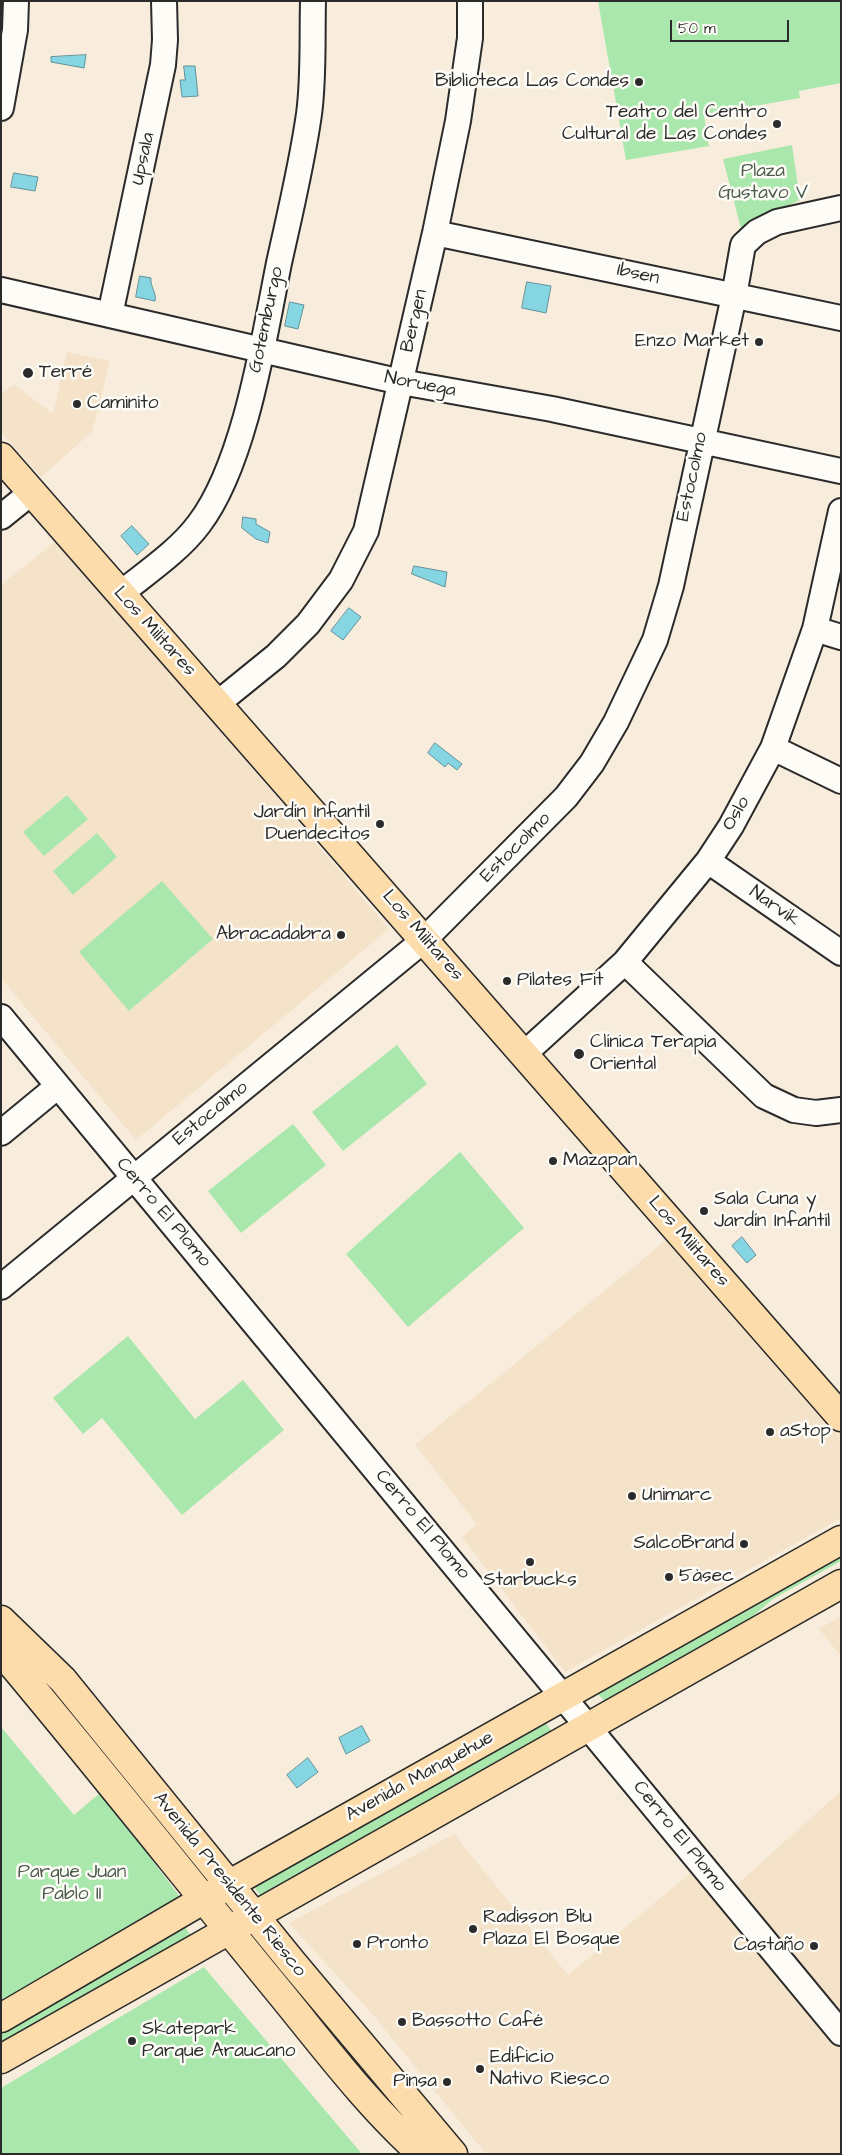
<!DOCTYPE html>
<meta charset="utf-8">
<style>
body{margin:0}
#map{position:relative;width:842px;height:2155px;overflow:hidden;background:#f8eddc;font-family:"Architects Daughter",sans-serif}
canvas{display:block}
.frame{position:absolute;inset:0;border:2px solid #2b2b2b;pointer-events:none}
.scale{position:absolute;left:670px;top:20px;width:119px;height:22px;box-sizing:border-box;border:2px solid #2b2b2b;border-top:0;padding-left:6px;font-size:15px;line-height:18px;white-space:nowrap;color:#2b2b2b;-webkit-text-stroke:4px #fdfcf7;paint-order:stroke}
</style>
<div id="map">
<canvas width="842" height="2155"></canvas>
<div class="frame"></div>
<div class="scale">50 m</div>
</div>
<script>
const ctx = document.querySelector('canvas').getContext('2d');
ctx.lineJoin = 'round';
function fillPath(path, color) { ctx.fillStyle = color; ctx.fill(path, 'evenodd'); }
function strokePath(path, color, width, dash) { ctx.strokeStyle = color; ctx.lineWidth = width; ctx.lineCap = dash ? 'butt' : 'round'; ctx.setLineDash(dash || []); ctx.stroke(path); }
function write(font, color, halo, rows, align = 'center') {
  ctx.font = font + ' "Architects Daughter",sans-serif'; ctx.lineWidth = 5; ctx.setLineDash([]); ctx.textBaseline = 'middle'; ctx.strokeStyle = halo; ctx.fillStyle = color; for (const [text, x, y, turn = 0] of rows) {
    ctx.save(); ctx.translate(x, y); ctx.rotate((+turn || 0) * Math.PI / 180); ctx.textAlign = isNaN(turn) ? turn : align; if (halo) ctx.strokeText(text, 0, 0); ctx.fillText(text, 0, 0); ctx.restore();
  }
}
const built = new Path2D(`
 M 67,352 L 110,361 L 92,432 L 41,477 L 1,432 L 1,394 L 14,384 L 53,414 Z
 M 57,540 L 389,929 L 136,1140 L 1,978 L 1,585 Z
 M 688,1219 L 841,1394 L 841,1518 L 565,1672 L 462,1537 L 477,1524 L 415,1445 L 652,1252 Z
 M 841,1616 L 841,1656 L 819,1629 Z
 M 841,1791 L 841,2154 L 486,2154 L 373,2015 L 289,1923 L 454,1834 L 568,1975 L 706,1860 L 732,1889 Z`);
const green = new Path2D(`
 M 598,1 L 841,1 L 841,83 L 799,91 L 800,98 L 704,115 L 709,146 L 626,160 Z
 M 792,145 L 800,200 L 741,229 L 723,159 Z
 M 67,795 L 88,819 L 44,856 L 23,832 Z
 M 97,833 L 117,857 L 73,895 L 53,871 Z
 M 162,881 L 213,939 L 129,1011 L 79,952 Z
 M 397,1045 L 427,1084 L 343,1151 L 312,1112 Z
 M 293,1124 L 326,1165 L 241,1233 L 208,1191 Z
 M 460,1152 L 524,1228 L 408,1327 L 346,1254 Z
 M 128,1336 L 195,1419 L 243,1380 L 284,1430 L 182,1515 L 102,1418 L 83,1434 L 53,1398 Z
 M 841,1555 L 841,1561 L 773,1599 L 746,1622 L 606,1703 L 597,1693 Z
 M 545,1722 L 553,1733 L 262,1898 L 254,1887 Z
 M 1,1727 L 74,1815 L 101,1792 L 183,1901 L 1,2005 Z
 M 185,1927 L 191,1936 L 1,2043 L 1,2031 Z
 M 204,1967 L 362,2154 L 1,2154 L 1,2088 Z`);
const water = new Path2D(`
 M 86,55 L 84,68 L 51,62 L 51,57 Z
 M 184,66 L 195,66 L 198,96 L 182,97 L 180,80 L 185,80 Z
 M 14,173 L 38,177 L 35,191 L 11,187 Z
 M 140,276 L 151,278 C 150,287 157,293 155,301 L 136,297 Z
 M 527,282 L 551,286 L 546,313 L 522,308 Z
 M 290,302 L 304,305 L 298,329 L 285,326 Z
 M 243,517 L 256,519 L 256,524 L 270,532 L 268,543 L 256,539 L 242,528 Z
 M 132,526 L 149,544 L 137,555 L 121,536 Z
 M 414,566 L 447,572 L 445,587 L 412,574 Z
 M 349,608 L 361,617 L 343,640 L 331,631 Z
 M 435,743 L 462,764 L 457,770 L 448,763 L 445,767 L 428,753 Z
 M 742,1237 L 756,1255 L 747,1263 L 732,1246 Z
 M 362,1726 L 370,1741 L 346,1754 L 339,1738 Z
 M 308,1758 L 318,1772 L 297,1788 L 287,1775 Z`);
const minor = new Path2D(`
 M 1,108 L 15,30 L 16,1
 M 435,233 L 841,318
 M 1,290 L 401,382 L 552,409 L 841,471
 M 110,315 L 163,65 L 165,40 L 164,1
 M 1,517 L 32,492
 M 120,594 C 146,573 179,551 199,524 C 245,464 264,338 279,263 C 290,213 302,164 309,114 C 314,77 312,39 313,1
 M 815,629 L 841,637
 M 218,703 L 276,656 L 308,624 L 341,580 L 366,531 L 435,233 L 458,121 L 470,38 L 470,1
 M 773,748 L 841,781
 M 708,861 L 841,953
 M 625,962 L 764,1096 L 794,1110 L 816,1113 L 841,1110
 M 1,1017 L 841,2033
 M 524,1054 L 625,962 L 708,861 L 731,826 L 773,748 L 815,629 L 841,511
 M 1,1133 L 58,1086
 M 1,1287 L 424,940 L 566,797 L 592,763 L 616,722 L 655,640 L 671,586 L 734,296 L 743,245 L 757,232 L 777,222 L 841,208`);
const major = new Path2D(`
 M 1,457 L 841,1417
 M 1,1620 L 63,1680 L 292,1962 L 453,2154
 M 1,1651 C 93,1760 181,1872 272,1983 C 320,2041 365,2103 422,2154
 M 1,2018 L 230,1884 L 841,1540
 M 1,2059 L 841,1584`);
const markers = [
 [639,82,5,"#2b2b2b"],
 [777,124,5,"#2b2b2b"],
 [759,342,5,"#2b2b2b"],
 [28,373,6,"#2b2b2b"],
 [77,404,5,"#2b2b2b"],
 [380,824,5,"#2b2b2b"],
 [341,935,5,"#2b2b2b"],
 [507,981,5,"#2b2b2b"],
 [579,1054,6,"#2b2b2b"],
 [553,1161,5,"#2b2b2b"],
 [704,1211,5,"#2b2b2b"],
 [770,1432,5,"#2b2b2b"],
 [632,1496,5,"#2b2b2b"],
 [744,1544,5,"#2b2b2b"],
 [530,1562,5,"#2b2b2b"],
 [669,1577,5,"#2b2b2b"],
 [473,1929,5,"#2b2b2b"],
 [357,1944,5,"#2b2b2b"],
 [814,1946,5,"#2b2b2b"],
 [402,2022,5,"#2b2b2b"],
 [132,2041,5,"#2b2b2b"],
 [480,2069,5,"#2b2b2b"],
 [447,2082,5,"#2b2b2b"]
];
const poiNames = [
 ["Biblioteca Las Condes",629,82,"right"],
 ["Teatro del Centro",767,113,"right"],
 ["Cultural de Las Condes",767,135,"right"],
 ["Enzo Market",749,342,"right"],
 ["Terré",39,373],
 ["Caminito",87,404],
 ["Jardín Infantil",370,813,"right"],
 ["Duendecitos",370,835,"right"],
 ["Abracadabra",331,935,"right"],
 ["Pilates Fit",517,981],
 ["Clínica Terapia",590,1043],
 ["Oriental",590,1065],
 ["Mazapan",563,1161],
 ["Sala Cuna y",714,1200],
 ["Jardín Infantil",714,1222],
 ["aStop",780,1432],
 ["Unimarc",642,1496],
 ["SalcoBrand",734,1544,"right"],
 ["5àsec",679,1577],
 ["Starbucks",530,1581,"center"],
 ["Radisson Blu",483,1918],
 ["Plaza El Bosque",483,1940],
 ["Pronto",367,1944],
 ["Castaño",804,1946,"right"],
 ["Bassotto Café",412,2022],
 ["Skatepark",142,2030],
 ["Parque Araucano",142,2052],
 ["Edificio",490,2058],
 ["Nativo Riesco",490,2080],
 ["Pinsa",437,2082,"right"]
];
const streetNames = [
 ["Upsala",144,159,-78],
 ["Ibsen",638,275,12],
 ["Gotemburgo",267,320,-78],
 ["Bergen",415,321,-77],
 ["Noruega",420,385,11],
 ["Estocolmo",693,477,-78],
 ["Los Militares",154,632,48],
 ["Oslo",737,814,-60],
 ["Estocolmo",516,848,-45],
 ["Narvik",774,907,35],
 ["Los Militares",422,936,49],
 ["Estocolmo",211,1114,-39],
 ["Cerro El Plomo",163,1213,50],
 ["Los Militares",688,1242,49],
 ["Cerro El Plomo",422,1525,50],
 ["Avenida Manquehue",420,1777,-29],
 ["Cerro El Plomo",679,1837,51],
 ["Avenida Presidente Riesco",229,1885,51]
];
const parkNames = [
 ["Plaza",763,172],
 ["Gustavo V",763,194],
 ["Parque Juan",72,1873],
 ["Pablo II",72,1895]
];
fillPath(built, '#f4e2c9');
fillPath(green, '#aae7ad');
fillPath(water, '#86d5e2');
strokePath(water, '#629199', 1);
strokePath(minor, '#2b2b2b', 28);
strokePath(major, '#2b2b2b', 31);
strokePath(minor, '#fdfcf7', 24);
strokePath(major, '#fddcac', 28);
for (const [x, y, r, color] of markers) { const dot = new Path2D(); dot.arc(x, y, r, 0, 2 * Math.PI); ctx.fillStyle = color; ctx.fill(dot); strokePath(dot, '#fdfcf7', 2); }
write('19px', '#2b2b2b', '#fdfcf7', poiNames, 'left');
write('19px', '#2b2b2b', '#fdfcf7', streetNames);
write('19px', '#4b5a4c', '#fdfcf7', parkNames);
</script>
